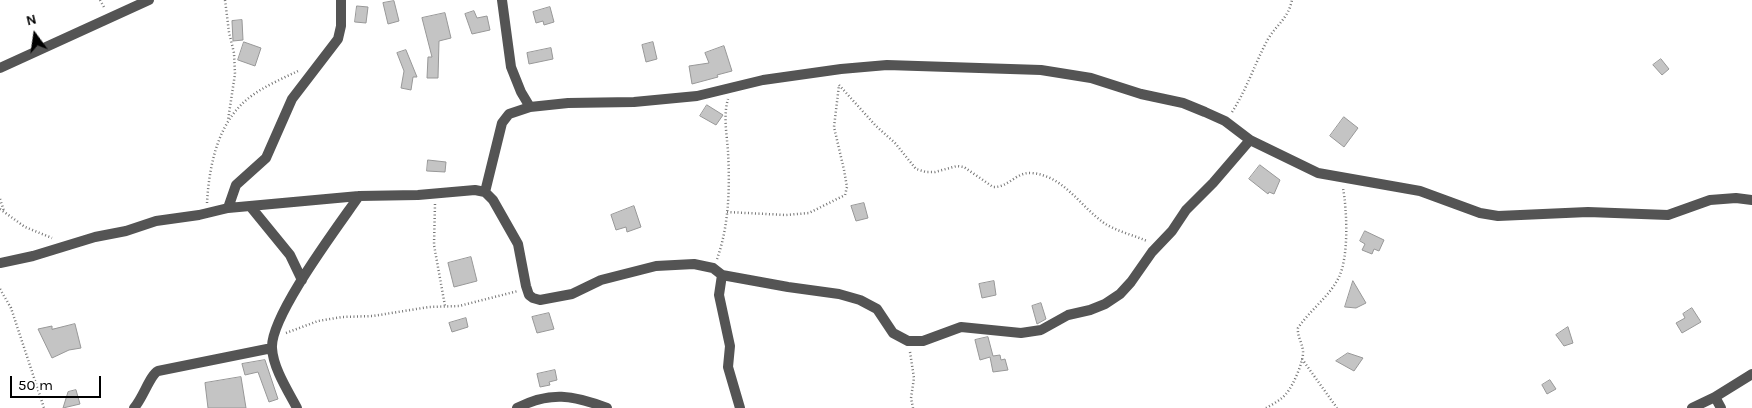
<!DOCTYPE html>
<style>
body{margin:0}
#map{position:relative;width:1752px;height:408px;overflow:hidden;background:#fff;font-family:Karla,sans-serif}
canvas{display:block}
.north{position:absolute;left:10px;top:10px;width:50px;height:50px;-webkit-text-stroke:4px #fff;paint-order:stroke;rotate:346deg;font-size:14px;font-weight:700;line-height:20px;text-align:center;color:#000}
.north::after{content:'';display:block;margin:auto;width:18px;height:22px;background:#000;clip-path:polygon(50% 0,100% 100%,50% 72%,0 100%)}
.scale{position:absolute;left:10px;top:376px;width:91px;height:22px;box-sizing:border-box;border:2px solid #000;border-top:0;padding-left:6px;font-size:15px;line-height:18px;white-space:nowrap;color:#000;-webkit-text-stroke:4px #fff;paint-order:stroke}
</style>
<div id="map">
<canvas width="1752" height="408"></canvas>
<div class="north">N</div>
<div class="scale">50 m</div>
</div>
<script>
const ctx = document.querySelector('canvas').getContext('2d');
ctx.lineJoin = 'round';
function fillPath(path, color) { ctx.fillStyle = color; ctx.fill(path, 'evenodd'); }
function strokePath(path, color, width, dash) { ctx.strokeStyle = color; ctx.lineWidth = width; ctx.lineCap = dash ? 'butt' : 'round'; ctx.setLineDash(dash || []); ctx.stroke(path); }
const building = new Path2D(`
 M 394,1 L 399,21 L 388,24 L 383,3 Z
 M 357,6 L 368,7 L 366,23 L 355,22 Z
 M 550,7 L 554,22 L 544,25 L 543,21 L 536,23 L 533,12 Z
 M 474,11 L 477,18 L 487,16 L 490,30 L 472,34 L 465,14 Z
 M 445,13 L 451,38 L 439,41 L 438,78 L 427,78 L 428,57 L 432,57 L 422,18 Z
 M 242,20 L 243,40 L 233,41 L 232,21 Z
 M 244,42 L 261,48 L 255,66 L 238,60 Z
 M 653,42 L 657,59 L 646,62 L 642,45 Z
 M 724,46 L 732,71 L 717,75 L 718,77 L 692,84 L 689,66 L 709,63 L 705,53 Z
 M 551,48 L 553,59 L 529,64 L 527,53 Z
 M 406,50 L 417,77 L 413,77 L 411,90 L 401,88 L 404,71 L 397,53 Z
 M 1661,59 L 1669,69 L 1662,75 L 1653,65 Z
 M 707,105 L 723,115 L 716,125 L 700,116 Z
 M 1344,117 L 1358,128 L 1344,147 L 1330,136 Z
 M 428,160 L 446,162 L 445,172 L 427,171 Z
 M 1260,165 L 1280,180 L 1274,194 L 1269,192 L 1268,194 L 1249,179 Z
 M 864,203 L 868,218 L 856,221 L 851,206 Z
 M 634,206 L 641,227 L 627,232 L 626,227 L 616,230 L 611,215 Z
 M 1365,231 L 1384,240 L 1379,251 L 1374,249 L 1372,254 L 1362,250 L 1365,244 L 1360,241 Z
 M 471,257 L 477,281 L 454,287 L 448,263 Z
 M 994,281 L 996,295 L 982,298 L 979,284 Z
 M 1353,281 L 1366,303 L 1356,308 L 1345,307 Z
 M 1041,303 L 1046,319 L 1037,324 L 1032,306 Z
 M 1692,308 L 1701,322 L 1682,333 L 1676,323 L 1685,318 L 1683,314 Z
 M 549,313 L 554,329 L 537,333 L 532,317 Z
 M 466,318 L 468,327 L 452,332 L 449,323 Z
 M 75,324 L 81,348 L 69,350 L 52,358 L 38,329 L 52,326 L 52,329 Z
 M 1568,327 L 1573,343 L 1564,346 L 1556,335 Z
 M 988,337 L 993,356 L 1000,355 L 1001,360 L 1005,359 L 1008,370 L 993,372 L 990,357 L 980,360 L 975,340 Z
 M 1348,353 L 1363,358 L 1354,371 L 1336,361 Z
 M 265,360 L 278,399 L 269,402 L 258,372 L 245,375 L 242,364 Z
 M 555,370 L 557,380 L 549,382 L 550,385 L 540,387 L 537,374 Z
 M 241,377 L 246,408 L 208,408 L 205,383 Z
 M 1550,380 L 1556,389 L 1547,394 L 1542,385 Z
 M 76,390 L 80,404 L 63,408 L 68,392 Z`);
const path = new Path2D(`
 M 100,0 L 105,9
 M 225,0 L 229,32 L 234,53 L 235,74 L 228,120
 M 839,85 L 876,126 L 895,143 L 916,169 L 926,172 L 935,172 L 957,166 L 964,167 L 993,187 C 1008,188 1016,172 1031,173 C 1063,175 1080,206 1104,223 C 1116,231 1133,235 1147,241
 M 1232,112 C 1247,89 1255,63 1268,39 C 1277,24 1288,19 1292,0
 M 0,199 L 4,211
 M 207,203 C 209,169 216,131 240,106 C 256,89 280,80 300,70
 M 435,204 L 434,245 L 445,306
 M 0,209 L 25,227 L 52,238
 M 727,212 L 786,215 L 809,213 L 845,195 L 847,187 L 844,170 L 834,127 L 839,85
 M 717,259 C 729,226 730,187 728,152 C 727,135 723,116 728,99
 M 0,289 L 11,308 L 44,408
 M 286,333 L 318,321 L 342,317 L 373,316 L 429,307 L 459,306 L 518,291
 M 910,352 L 914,378 L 911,398 L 913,408
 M 1302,359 L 1337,408
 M 1266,408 C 1273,404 1281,400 1286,394 C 1293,386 1304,361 1303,351 C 1302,342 1297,336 1298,328 C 1310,310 1330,296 1339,277 C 1349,256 1347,210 1343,188`);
const street = new Path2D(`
 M 502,0 L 511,67 L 521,92 L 530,107
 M 0,68 L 149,0
 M 485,192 L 502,123 L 509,114 L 530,107 L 568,103 L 634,102 L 697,96 L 763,80 L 841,69 L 887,65 L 1041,70 L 1091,78 L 1141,94 L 1183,103 L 1205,112 L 1225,121 L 1250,140 L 1318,173 L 1420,191 L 1480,213 L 1498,216 L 1588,212 L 1668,215 L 1710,200 L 1736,198 L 1752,200
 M 250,206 L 290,255 L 302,280
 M 228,208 L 236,185 L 266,158 L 292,99 L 338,39 L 341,26 L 341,0
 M 0,263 L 33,256 L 95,237 L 126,231 L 156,221 L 199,215 L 228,208 L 359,196 L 418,195 L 475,190 L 485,192 L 493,200 L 518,244 L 526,286 L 529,295 L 533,298 L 540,300 L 572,294 L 601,280 L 656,266 L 694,264 L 713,268 L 722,275 L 719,295 L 730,346 L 728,367 L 740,408
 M 722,275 L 788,287 L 839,294 L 860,300 L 877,309 L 893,333 L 908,341 L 923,341 L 961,327 L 1021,333 L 1041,330 L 1068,315 L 1090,310 L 1105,304 L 1120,294 L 1131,282 L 1152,252 L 1172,231 L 1186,210 L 1213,183 L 1250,140
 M 1715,397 L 1721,408
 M 134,408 C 143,398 150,375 158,371 L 272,348
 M 297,408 C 288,391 273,368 272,348 C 270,316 339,225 359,196
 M 517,408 C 550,391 573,395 607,408
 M 1692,408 L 1715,397 L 1752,374`);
fillPath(building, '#c4c4c4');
strokePath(building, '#989898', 1);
strokePath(path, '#767676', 2.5, [1, 2.5]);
strokePath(street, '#545454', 10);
</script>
